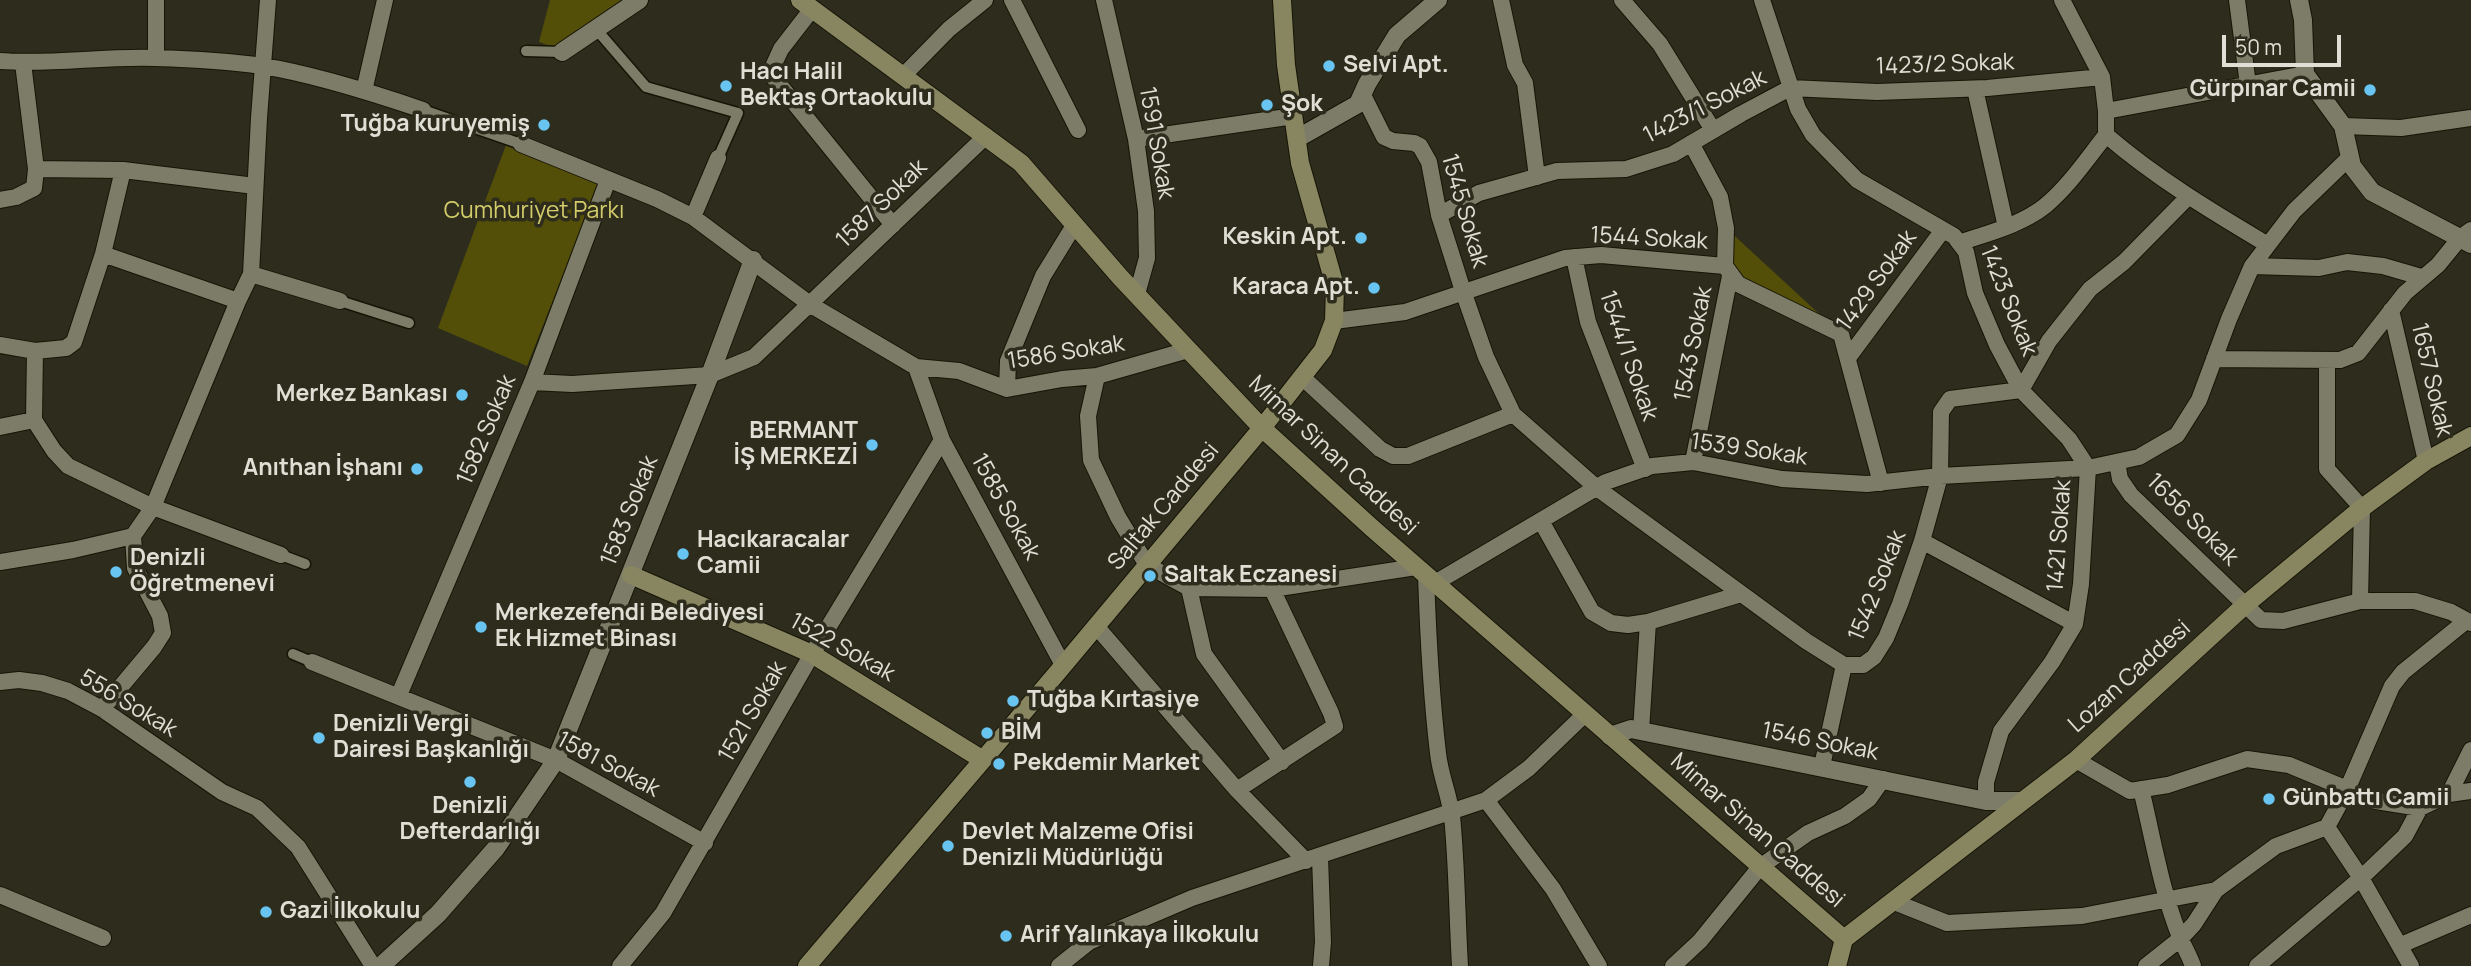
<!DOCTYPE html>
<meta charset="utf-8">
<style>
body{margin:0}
#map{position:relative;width:2471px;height:966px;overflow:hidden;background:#2e2d1d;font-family:Manrope,sans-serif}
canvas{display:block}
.scale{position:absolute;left:2222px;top:35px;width:119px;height:32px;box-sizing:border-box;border:4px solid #e0dfd5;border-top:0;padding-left:9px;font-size:21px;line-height:24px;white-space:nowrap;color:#e0dfd5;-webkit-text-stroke:5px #2e2d1d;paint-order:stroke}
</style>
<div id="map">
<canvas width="2471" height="966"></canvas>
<div class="scale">50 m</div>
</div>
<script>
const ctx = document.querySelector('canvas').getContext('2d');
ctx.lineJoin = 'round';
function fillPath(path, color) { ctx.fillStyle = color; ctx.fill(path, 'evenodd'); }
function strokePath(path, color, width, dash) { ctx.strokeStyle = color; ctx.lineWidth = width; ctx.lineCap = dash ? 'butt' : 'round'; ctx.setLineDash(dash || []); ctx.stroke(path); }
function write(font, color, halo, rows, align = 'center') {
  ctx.font = font + ' Manrope,sans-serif'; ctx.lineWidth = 7; ctx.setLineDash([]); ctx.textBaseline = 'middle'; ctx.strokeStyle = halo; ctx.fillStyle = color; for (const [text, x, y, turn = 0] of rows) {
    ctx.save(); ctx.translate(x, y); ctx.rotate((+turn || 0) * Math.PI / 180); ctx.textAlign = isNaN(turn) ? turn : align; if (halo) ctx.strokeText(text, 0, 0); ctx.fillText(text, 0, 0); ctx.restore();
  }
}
const green = new Path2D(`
 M 550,0 L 629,0 L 559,49 L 539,42 Z
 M 506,145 L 599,183 L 527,366 L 438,328 Z
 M 1726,228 L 1841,334 L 1730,276 Z`);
const pedestrian = new Path2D(`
 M 596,29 L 646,87 L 738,113 L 718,158
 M 526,51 L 562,52
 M 423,110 L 521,144
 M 340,301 L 409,323
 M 281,555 L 305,564
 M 293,654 L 312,662`);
const minor = new Path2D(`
 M 156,0 L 156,58
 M 1012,0 L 1078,130
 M 1104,0 L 1136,139 L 1146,211 L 1147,258 L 1137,294
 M 1501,0 L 1515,65 L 1525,83 L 1537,177
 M 1622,0 L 1660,44 L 1713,130
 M 1762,0 L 1798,109 L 1813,135 L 1857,180 L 1954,236 L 1966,252 L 1975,293 L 1997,345 L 2021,390 L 2069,439 L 2088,468
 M 2062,0 L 2102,77 L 2106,111 L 2106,135 C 2156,178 2211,211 2268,245
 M 2237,0 L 2248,85
 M 812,9 L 781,49 L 770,73 L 893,225
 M 0,61 C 51,65 104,56 155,58 C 190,59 228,61 262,66 C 314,74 373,93 423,110
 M 903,76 L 949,29 L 985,0
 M 1975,89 L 2006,227
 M 364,91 L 385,0
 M 1363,95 L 1384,137 L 1393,141 L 1414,143 L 1420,146 L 1429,162 L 1439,215 L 1463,291 L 1486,357 L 1513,414 L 1597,488 L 1806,641 L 1844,665 L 1863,665 L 1874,657 L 1886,638 L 1900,604 L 1922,541 L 1940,476 L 1941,412 L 1950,399 L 2021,390 L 2049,341 L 2090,289 L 2124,262 L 2188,197
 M 2106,111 L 2305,74
 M 2343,126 L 2401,128 L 2471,118
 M 1136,139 L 1294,116
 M 1691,143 L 1720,197 L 1726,228 L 1725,266 L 1738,284 L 1841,334 L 1881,483
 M 521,144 L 657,199 L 693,217 L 811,305 L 916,367 L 959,371 L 1007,389 L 1062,379 L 1097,376 L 1188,350
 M 36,169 L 123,170 L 255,186
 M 0,200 L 16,197 L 34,188 L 36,169 L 23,63
 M 1439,215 L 1479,193 L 1557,171 L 1626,169 L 1673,154 L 1741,114 L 1790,88 L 1877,92 L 1987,88 L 2102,77
 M 693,217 L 718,158
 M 1959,243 C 1988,233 2021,225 2045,206 C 2069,186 2087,159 2106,135
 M 103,254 L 238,301
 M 1574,257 L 1588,322 L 1645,469
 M 2252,266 L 2319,268 L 2347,262 L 2383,266 L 2421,277
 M 251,274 L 340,301
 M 2391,310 L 2426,461
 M 1334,321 L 1405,312 L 1565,258 L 1601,255 L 1725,266
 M 0,345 L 35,351 L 34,420 L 54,451 L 68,466 L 153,507 L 281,555
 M 35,351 L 66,348 L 74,342 L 103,254 L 123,170
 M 1848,358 L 1943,230
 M 2214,359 L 2340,360 L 2358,353 L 2405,293 L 2438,265 L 2460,238 L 2471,230
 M 2327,360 L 2327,469 L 2362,508 L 2360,601
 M 916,367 L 942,440 L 1063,665
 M 1097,376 L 1088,416 L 1091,460 L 1118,517 L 1147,565 L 1189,588 L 1272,589 L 1416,567
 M 1302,377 L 1380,449 L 1393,456 L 1408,456 L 1513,414
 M 532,382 L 572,384 L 710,375 L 754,357 L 986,136
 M 1007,389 L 1008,361 L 1043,276 L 1075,224
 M 0,427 L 34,420
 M 1693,462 L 1730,276
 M 2117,462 L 2120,479 L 2131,495 L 2261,620 L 2283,621 L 2360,601 L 2415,601 L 2451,612 L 2471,623
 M 1541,521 L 1592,612 L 1611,623 L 1628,625 L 1648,622 L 1741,594
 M 1922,541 L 2075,624
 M 0,562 L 73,550 L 133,536
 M 1426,575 C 1428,635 1431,694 1438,753 C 1440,774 1449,794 1452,816 C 1457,866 1457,916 1460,966
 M 1435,583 L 1606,482 L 1652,466 L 1693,462 L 1782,479 L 1867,484 L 1940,476 L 2088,468 L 2139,457 L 2177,435 L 2199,400 L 2229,319 L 2252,266 L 2294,211 L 2350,157
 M 1189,588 L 1204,654 L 1282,762
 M 1096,626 L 1237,790 L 1306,861
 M 312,662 L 556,760 L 705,843
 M 0,682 L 19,680 L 42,683 L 68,691 L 102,709 L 222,792 L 257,808 L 298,847 L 373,966
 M 399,695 L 532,382 L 608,180
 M 102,709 L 154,647 L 163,633 L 160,616 L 135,568 L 133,536 L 153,507 L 238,301 L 251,274 L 259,118 L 268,0
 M 1641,731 L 1648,622
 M 2076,760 L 2130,791 L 2168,785 L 2247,759 L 2289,765 L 2376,801 L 2420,808 L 2449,794 L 2471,791
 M 1822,766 L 1844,665
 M 2141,789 C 2153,838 2161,890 2180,937 C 2184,947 2189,955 2193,966
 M 1237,790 L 1335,726 L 1331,713 L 1272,589
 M 2449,794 L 2471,750
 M 1486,800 L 1553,889 L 1599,966
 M 1986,801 L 1986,782 L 2001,731 L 2052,662 L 2075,624 L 2081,584 L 2088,468
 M 2327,827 L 2361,878 L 2411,966
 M 1320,857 L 1323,942 L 1321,966
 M 0,895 L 103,938
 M 1892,901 L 1947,923 L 2082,916 L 2216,890
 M 2401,945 L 2471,915
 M 620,966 L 663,913 L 812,654 L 942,440
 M 1059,966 L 1089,942 L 1192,898 L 1486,800 L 1529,768 L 1585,714
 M 1673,966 L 1700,941 L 1760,867 L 1808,833 L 1845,816 L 1869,799 L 1883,779
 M 2146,966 L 2180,939 L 2194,924 L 2216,890 L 2276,846 L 2327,827 L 2347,790 L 2392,686 L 2403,672 L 2466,621
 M 2257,966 L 2361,878 L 2405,836 L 2420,808`);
const tertiary = new Path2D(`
 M 2299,0 L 2303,20 L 2305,74 L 2343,126 L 2352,166 L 2372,192 L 2471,244
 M 562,52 L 639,0
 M 1298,138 L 1358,104 L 1367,84 L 1397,35 L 1438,0
 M 1610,736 L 1631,729 L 1986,801 L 2022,801
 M 381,966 L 438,914 L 496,848 L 556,760 L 710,375 L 753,260`);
const secondary = new Path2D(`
 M 800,0 L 1021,163 L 1120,277 L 1262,428 L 1372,528 L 1844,939
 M 631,575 L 812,654 L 983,760
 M 807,966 L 1057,673 L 1262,428 L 1323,350 L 1334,321 L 1335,286 L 1300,163 L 1286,65 L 1282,0
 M 1837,966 L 1844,939 L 2076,760 L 2245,605 L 2362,508 L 2426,461 L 2471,436`);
const markers = [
 [1329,66,7,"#68c4f0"],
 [726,86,7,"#68c4f0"],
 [2370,90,7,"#68c4f0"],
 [1267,105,7,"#68c4f0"],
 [544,125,7,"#68c4f0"],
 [1361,238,7,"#68c4f0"],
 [1374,288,7,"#68c4f0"],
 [462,395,7,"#68c4f0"],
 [872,445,7,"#68c4f0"],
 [417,469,7,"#68c4f0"],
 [683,554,7,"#68c4f0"],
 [116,572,7,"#68c4f0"],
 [1150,576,7,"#68c4f0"],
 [481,627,7,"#68c4f0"],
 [1013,701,7,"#68c4f0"],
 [987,733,7,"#68c4f0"],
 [319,738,7,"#68c4f0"],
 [999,764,7,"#68c4f0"],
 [470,782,7,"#68c4f0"],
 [2269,799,7,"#68c4f0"],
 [948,846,7,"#68c4f0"],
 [266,912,7,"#68c4f0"],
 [1006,936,7,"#68c4f0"]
];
const streetNames = [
 ["1423/2 Sokak",1945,65,-2],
 ["1423/1 Sokak",1705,107,-27],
 ["1591 Sokak",1156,143,80],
 ["1587 Sokak",882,204,-44],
 ["1545 Sokak",1464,211,74],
 ["1544 Sokak",1649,239,3],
 ["1429 Sokak",1877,281,-54],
 ["1423 Sokak",2008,301,68],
 ["1543 Sokak",1694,344,-79],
 ["1586 Sokak",1066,353,-9],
 ["1544/1 Sokak",1628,356,71],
 ["1657 Sokak",2431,380,77],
 ["1582 Sokak",487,430,-67],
 ["1539 Sokak",1749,450,8],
 ["Mimar Sinan Caddesi",1333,456,43],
 ["1585 Sokak",1005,507,61],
 ["Saltak Caddesi",1164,507,-50],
 ["1583 Sokak",630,511,-68],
 ["1656 Sokak",2192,520,45],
 ["1421 Sokak",2060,536,-86],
 ["1542 Sokak",1878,586,-68],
 ["1522 Sokak",842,648,29],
 ["Lozan Caddesi",2130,677,-42],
 ["556 Sokak",128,704,31],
 ["1521 Sokak",753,712,-60],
 ["1546 Sokak",1820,742,11],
 ["1581 Sokak",608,765,28],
 ["Mimar Sinan Caddesi",1757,831,41]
];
const poiNames = [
 ["Selvi Apt.",1343,66],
 ["Hacı Halil",740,73],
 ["Bektaş Ortaokulu",740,99],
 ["Gürpınar Camii",2356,90,"right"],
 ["Şok",1281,105],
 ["Tuğba kuruyemiş",530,125,"right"],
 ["Keskin Apt.",1347,238,"right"],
 ["Karaca Apt.",1360,288,"right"],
 ["Merkez Bankası",448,395,"right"],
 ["BERMANT",858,432,"right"],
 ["İŞ MERKEZİ",858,458,"right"],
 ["Anıthan İşhanı",403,469,"right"],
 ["Hacıkaracalar",697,541],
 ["Camii",697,567],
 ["Denizli",130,559],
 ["Öğretmenevi",130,585],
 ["Saltak Eczanesi",1164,576],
 ["Merkezefendi Belediyesi",495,614],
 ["Ek Hizmet Binası",495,640],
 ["Tuğba Kırtasiye",1027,701],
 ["Denizli Vergi",333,725],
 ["Dairesi Başkanlığı",333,751],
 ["BİM",1001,733],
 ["Pekdemir Market",1013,764],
 ["Günbattı Camii",2283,799],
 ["Denizli",470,807,"center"],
 ["Defterdarlığı",470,833,"center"],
 ["Devlet Malzeme Ofisi",962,833],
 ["Denizli Müdürlüğü",962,859],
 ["Gazi İlkokulu",280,912],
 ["Arif Yalınkaya İlkokulu",1020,936]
];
const parkNames = [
 ["Cumhuriyet Parkı",534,212]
];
fillPath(green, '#544f08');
strokePath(pedestrian, '#161506', 13);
strokePath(minor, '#161506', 18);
strokePath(tertiary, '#161506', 20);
strokePath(secondary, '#161506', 20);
strokePath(pedestrian, '#7d7c69', 10);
strokePath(minor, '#7d7c69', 16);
strokePath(tertiary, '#7d7c69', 18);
strokePath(secondary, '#888561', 18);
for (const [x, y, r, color] of markers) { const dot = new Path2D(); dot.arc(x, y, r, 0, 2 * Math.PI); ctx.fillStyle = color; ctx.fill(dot); strokePath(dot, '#2e2d1d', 2.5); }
write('23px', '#e0dfd5', '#2e2d1d', streetNames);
write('bold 23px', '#e0dfd5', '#2e2d1d', poiNames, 'left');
write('23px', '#d3cc6a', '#2e2d1d', parkNames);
</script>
